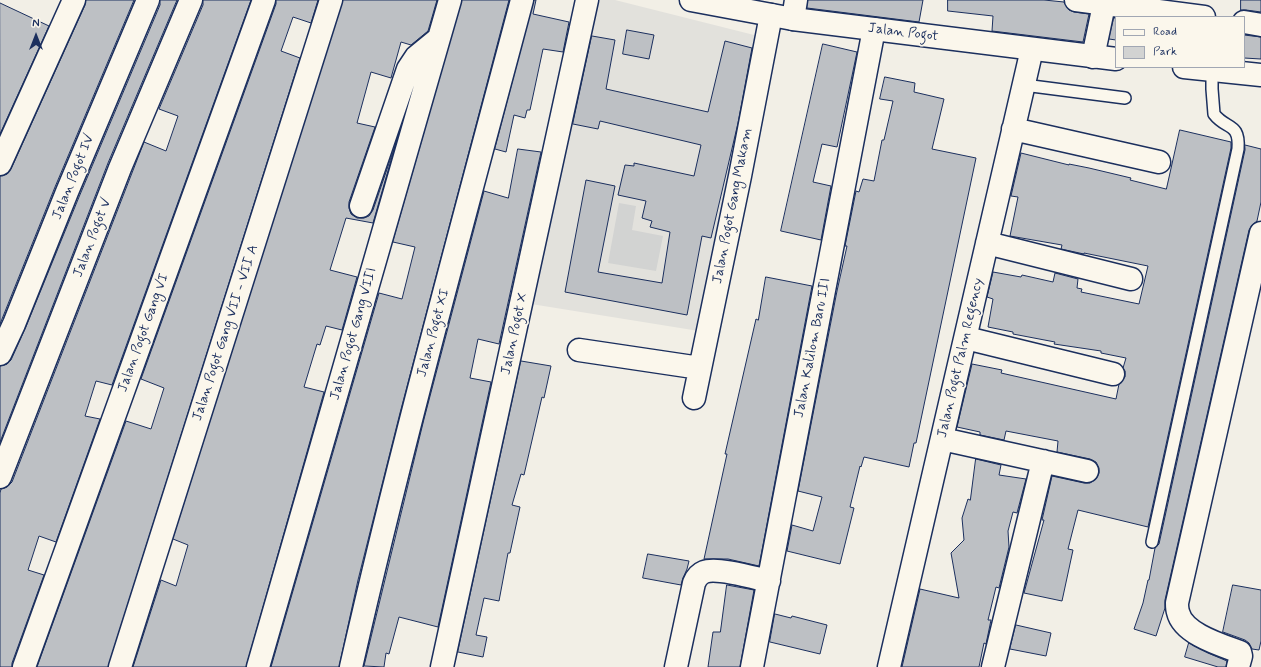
<!DOCTYPE html>
<style>
body{margin:0}
#map{position:relative;width:1261px;height:667px;overflow:hidden;background:#f2efe6;font-family:Mynerve,sans-serif}
canvas{display:block}
.legend{position:absolute;left:1115px;top:16px;width:130px;height:52px;box-sizing:border-box;background:#fbf7ec;border:1px solid #a1a7b3;margin:0;padding:5px 7px;list-style:none;font-size:12px;color:#1b2f5e}
.legend li{display:flex;align-items:center;gap:8px;height:20px}
.legend b{width:20px;border:1px solid #a1a7b3}
.north{position:absolute;left:16px;top:16px;width:40px;height:40px;-webkit-text-stroke:3px #fbf7ec;paint-order:stroke;rotate:0deg;font-size:11px;font-weight:700;line-height:16px;text-align:center;color:#1b2f5e}
.north::after{content:'';display:block;margin:auto;width:14px;height:18px;background:#1b2f5e;clip-path:polygon(50% 0,100% 100%,50% 72%,0 100%)}
</style>
<div id="map">
<canvas width="1261" height="667"></canvas>
<ul class="legend">
<li><b style="height:5px;background:#fbf7ec"></b>Road</li>
<li><b style="height:11px;background:#d2d3d2"></b>Park</li>
</ul>
<div class="north">N</div>
</div>
<script>
const ctx = document.querySelector('canvas').getContext('2d');
ctx.lineJoin = 'round';
function fillPath(path, color) { ctx.fillStyle = color; ctx.fill(path, 'evenodd'); }
function strokePath(path, color, width, dash) { ctx.strokeStyle = color; ctx.lineWidth = width; ctx.lineCap = dash ? 'butt' : 'round'; ctx.setLineDash(dash || []); ctx.stroke(path); }
function write(font, color, halo, rows, align = 'center') {
  ctx.font = font + ' Mynerve,sans-serif'; ctx.lineWidth = 3.5; ctx.setLineDash([]); ctx.textBaseline = 'middle'; ctx.strokeStyle = halo; ctx.fillStyle = color; for (const [text, x, y, turn = 0] of rows) {
    ctx.save(); ctx.translate(x, y); ctx.rotate((+turn || 0) * Math.PI / 180); ctx.textAlign = isNaN(turn) ? turn : align; if (halo) ctx.strokeText(text, 0, 0); ctx.fillText(text, 0, 0); ctx.restore();
  }
}
const built = new Path2D(`
 M 588,0 L 615,0 L 762,37 L 705,332 L 525,303 Z`);
const green = new Path2D(`
 M 619,203 L 636,206 L 632,230 L 663,236 L 656,271 L 608,263 Z`);
const building = new Path2D(`
 M 86,0 L 134,0 L 55,187 L 0,324 L 0,176 L 7,174 L 11,169 L 85,5 Z
 M 160,0 L 177,0 L 108,163 L 0,442 L 0,366 L 7,364 L 11,360 L 25,329 L 79,197 L 160,5 Z
 M 203,0 L 251,0 L 112,385 L 96,381 L 85,416 L 100,419 L 56,542 L 39,536 L 28,570 L 44,575 L 12,663 L 12,667 L 0,667 L 0,493 L 1,489 L 7,487 L 12,482 L 144,142 L 166,151 L 178,116 L 159,109 L 203,5 Z
 M 276,0 L 318,0 L 311,23 L 293,17 L 281,51 L 300,58 L 108,667 L 37,667 L 126,421 L 151,429 L 164,388 L 141,379 L 276,4 Z
 M 343,0 L 437,0 L 428,31 L 411,45 L 401,42 L 391,78 L 371,72 L 357,123 L 375,127 L 349,202 L 349,208 L 351,214 L 357,218 L 364,218 L 369,216 L 373,210 L 396,143 L 373,223 L 346,218 L 330,270 L 357,277 L 342,330 L 326,326 L 320,345 L 317,344 L 304,387 L 324,392 L 246,667 L 133,667 L 161,580 L 176,586 L 188,545 L 173,539 Z
 M 462,0 L 509,0 L 400,413 L 358,580 L 339,667 L 271,667 L 379,293 L 402,299 L 415,247 L 393,242 Z
 M 534,0 L 536,0 L 533,14 L 569,22 L 563,52 L 543,49 L 530,110 L 527,110 L 525,118 L 514,115 L 506,152 L 495,149 Z
 M 808,0 L 923,0 L 919,22 L 807,8 Z
 M 948,0 L 1044,0 L 1064,2 L 1069,10 L 1074,12 L 1089,14 L 1083,42 L 992,31 L 993,16 L 948,11 Z
 M 1241,0 L 1261,0 L 1261,12 L 1246,10 L 1241,10 Z
 M 0,3 L 49,26 L 0,134 Z
 M 1114,18 L 1116,18 L 1116,40 L 1109,39 Z
 M 627,30 L 654,35 L 649,59 L 623,54 Z
 M 1244,35 L 1261,37 L 1261,59 L 1244,58 Z
 M 592,36 L 615,40 L 606,89 L 708,112 L 725,41 L 752,48 L 738,123 L 711,238 L 702,236 L 687,315 L 565,292 L 586,180 L 615,186 L 598,272 L 662,283 L 670,232 L 650,227 L 652,221 L 642,218 L 646,201 L 618,195 L 625,165 L 634,166 L 634,163 L 694,176 L 701,145 L 600,121 L 598,129 L 573,124 Z
 M 823,44 L 857,52 L 837,147 L 822,144 L 813,182 L 831,186 L 821,240 L 781,231 Z
 M 885,77 L 915,83 L 914,92 L 944,99 L 932,149 L 976,158 L 916,443 L 914,443 L 909,467 L 864,457 L 861,467 L 860,466 L 850,507 L 854,508 L 840,564 L 787,551 L 792,525 L 813,531 L 822,497 L 798,491 L 837,291 L 847,246 L 845,246 L 856,191 L 859,192 L 863,179 L 874,181 L 882,140 L 884,140 L 893,101 L 880,99 Z
 M 1180,130 L 1231,142 L 1231,148 L 1148,527 L 1078,510 L 1068,549 L 1073,550 L 1062,601 L 1024,593 L 1044,520 L 1042,520 L 1052,476 L 1084,483 L 1090,483 L 1096,479 L 1099,473 L 1099,468 L 1096,462 L 1090,459 L 1057,452 L 1058,441 L 1006,431 L 1004,440 L 980,435 L 980,432 L 957,427 L 972,364 L 1002,370 L 1001,373 L 1116,399 L 1119,384 L 1125,377 L 1125,371 L 1123,368 L 1126,358 L 1101,353 L 1101,351 L 1054,344 L 1055,342 L 1013,334 L 1013,332 L 988,327 L 993,299 L 987,297 L 993,272 L 1021,277 L 1022,275 L 1053,282 L 1055,273 L 1078,279 L 1077,288 L 1082,289 L 1081,292 L 1139,304 L 1148,266 L 1084,253 L 1084,254 L 1061,249 L 1062,245 L 1010,236 L 1018,197 L 1011,196 L 1021,153 L 1069,165 L 1069,164 L 1089,168 L 1131,178 L 1130,180 L 1166,189 Z
 M 1245,145 L 1261,149 L 1261,202 L 1257,221 L 1252,225 L 1249,230 L 1165,600 L 1165,608 L 1156,636 L 1134,629 L 1143,603 L 1148,580 L 1149,580 L 1155,548 L 1159,544 L 1245,150 Z
 M 518,149 L 541,152 L 499,344 L 478,339 L 470,378 L 491,382 L 438,627 L 399,617 L 389,654 L 386,653 L 384,667 L 364,666 L 424,419 L 484,191 L 508,198 Z
 M 766,277 L 812,286 L 759,566 L 728,559 L 704,559 L 727,454 L 725,454 L 756,319 L 758,320 Z
 M 521,361 L 551,366 L 544,398 L 542,397 L 524,475 L 521,474 L 512,505 L 520,507 L 510,553 L 508,553 L 499,601 L 484,598 L 476,635 L 487,637 L 483,657 L 458,652 Z
 M 976,459 L 1001,465 L 999,475 L 1026,479 L 1017,513 L 1013,512 L 1008,531 L 1009,547 L 999,588 L 996,587 L 988,620 L 991,620 L 986,644 L 984,643 L 979,667 L 902,667 L 920,589 L 959,598 L 951,553 L 964,540 L 962,518 L 968,499 L 970,500 Z
 M 648,554 L 689,561 L 687,569 L 683,578 L 681,585 L 643,578 Z
 M 727,585 L 754,590 L 740,667 L 708,667 L 713,632 L 720,632 Z
 M 1233,585 L 1261,590 L 1261,641 L 1259,650 L 1252,649 L 1249,643 L 1245,640 L 1223,632 Z
 M 775,614 L 791,618 L 792,616 L 827,625 L 820,654 L 770,642 Z
 M 1016,625 L 1051,633 L 1046,656 L 1010,649 Z
 M 1189,643 L 1208,653 L 1227,661 L 1226,667 L 1218,667 L 1185,657 Z`);
const lane = new Path2D(`
 M 1024,85 L 1125,98
 M 1152,542 L 1238,149 C 1240,122 1226,130 1214,114 L 1212,89 L 1212,70`);
const street = new Path2D(`
 M 1076,0 L 1204,17
 M 793,19 L 796,0
 M 1244,22 L 1261,25
 M 1093,57 L 1105,0
 M 1013,129 L 1159,162
 M 0,164 L 74,0
 M 361,206 L 408,69 L 416,57 L 438,39
 M 987,243 L 1131,279
 M 966,338 L 1113,374
 M 579,350 L 700,368
 M 0,354 L 14,324 L 67,192 L 148,0
 M 694,398 L 740,176 L 771,15
 M 942,439 L 1087,471
 M 0,477 L 120,168 L 191,0
 M 24,667 L 264,0
 M 120,667 L 331,0
 M 258,667 L 450,0
 M 351,667 C 402,443 463,222 522,0
 M 442,667 L 587,0
 M 676,667 L 694,583 C 696,578 699,574 704,572 C 717,567 755,578 769,581
 M 752,667 L 874,29
 M 889,667 L 1032,49
 M 993,667 L 1043,461
 M 1238,667 L 1241,656 L 1240,652 C 1221,645 1183,634 1178,612 C 1177,609 1177,606 1177,603 L 1261,233`);
const secondary = new Path2D(`
 M 691,0 L 793,19 L 1116,59
 M 1184,67 L 1261,75`);
const streetNames = [
 ["Jalan Pogot",903,33,7],
 ["Jalan Pogot IV",74,177,-68],
 ["Jalan Pogot Gang Makam",733,206,-79],
 ["Jalan Pogot V",93,238,-69],
 ["Jalan Pogot Gang VI",144,333,-70],
 ["Jalan Pogot Gang VII - VII A",226,333,-72],
 ["Jalan Pogot XI",434,333,-75],
 ["Jalan Pogot Gang VIII",354,334,-74],
 ["Jalan Pogot X",515,334,-78],
 ["Jalan Kalilom Baru III",813,348,-79],
 ["Jalan Pogot Palm Regency",961,358,-77]
];
fillPath(built, '#e2e1dc');
fillPath(green, '#d2d3d2');
fillPath(building, '#bdc0c4');
strokePath(building, '#1b2f5e', 1);
strokePath(lane, '#1b2f5e', 14);
strokePath(street, '#1b2f5e', 25);
strokePath(secondary, '#1b2f5e', 25);
strokePath(lane, '#fbf7ec', 11);
strokePath(street, '#fbf7ec', 22);
strokePath(secondary, '#fbf7ec', 22);
write('14px', '#1b2f5e', '#fbf7ec', streetNames);
</script>
